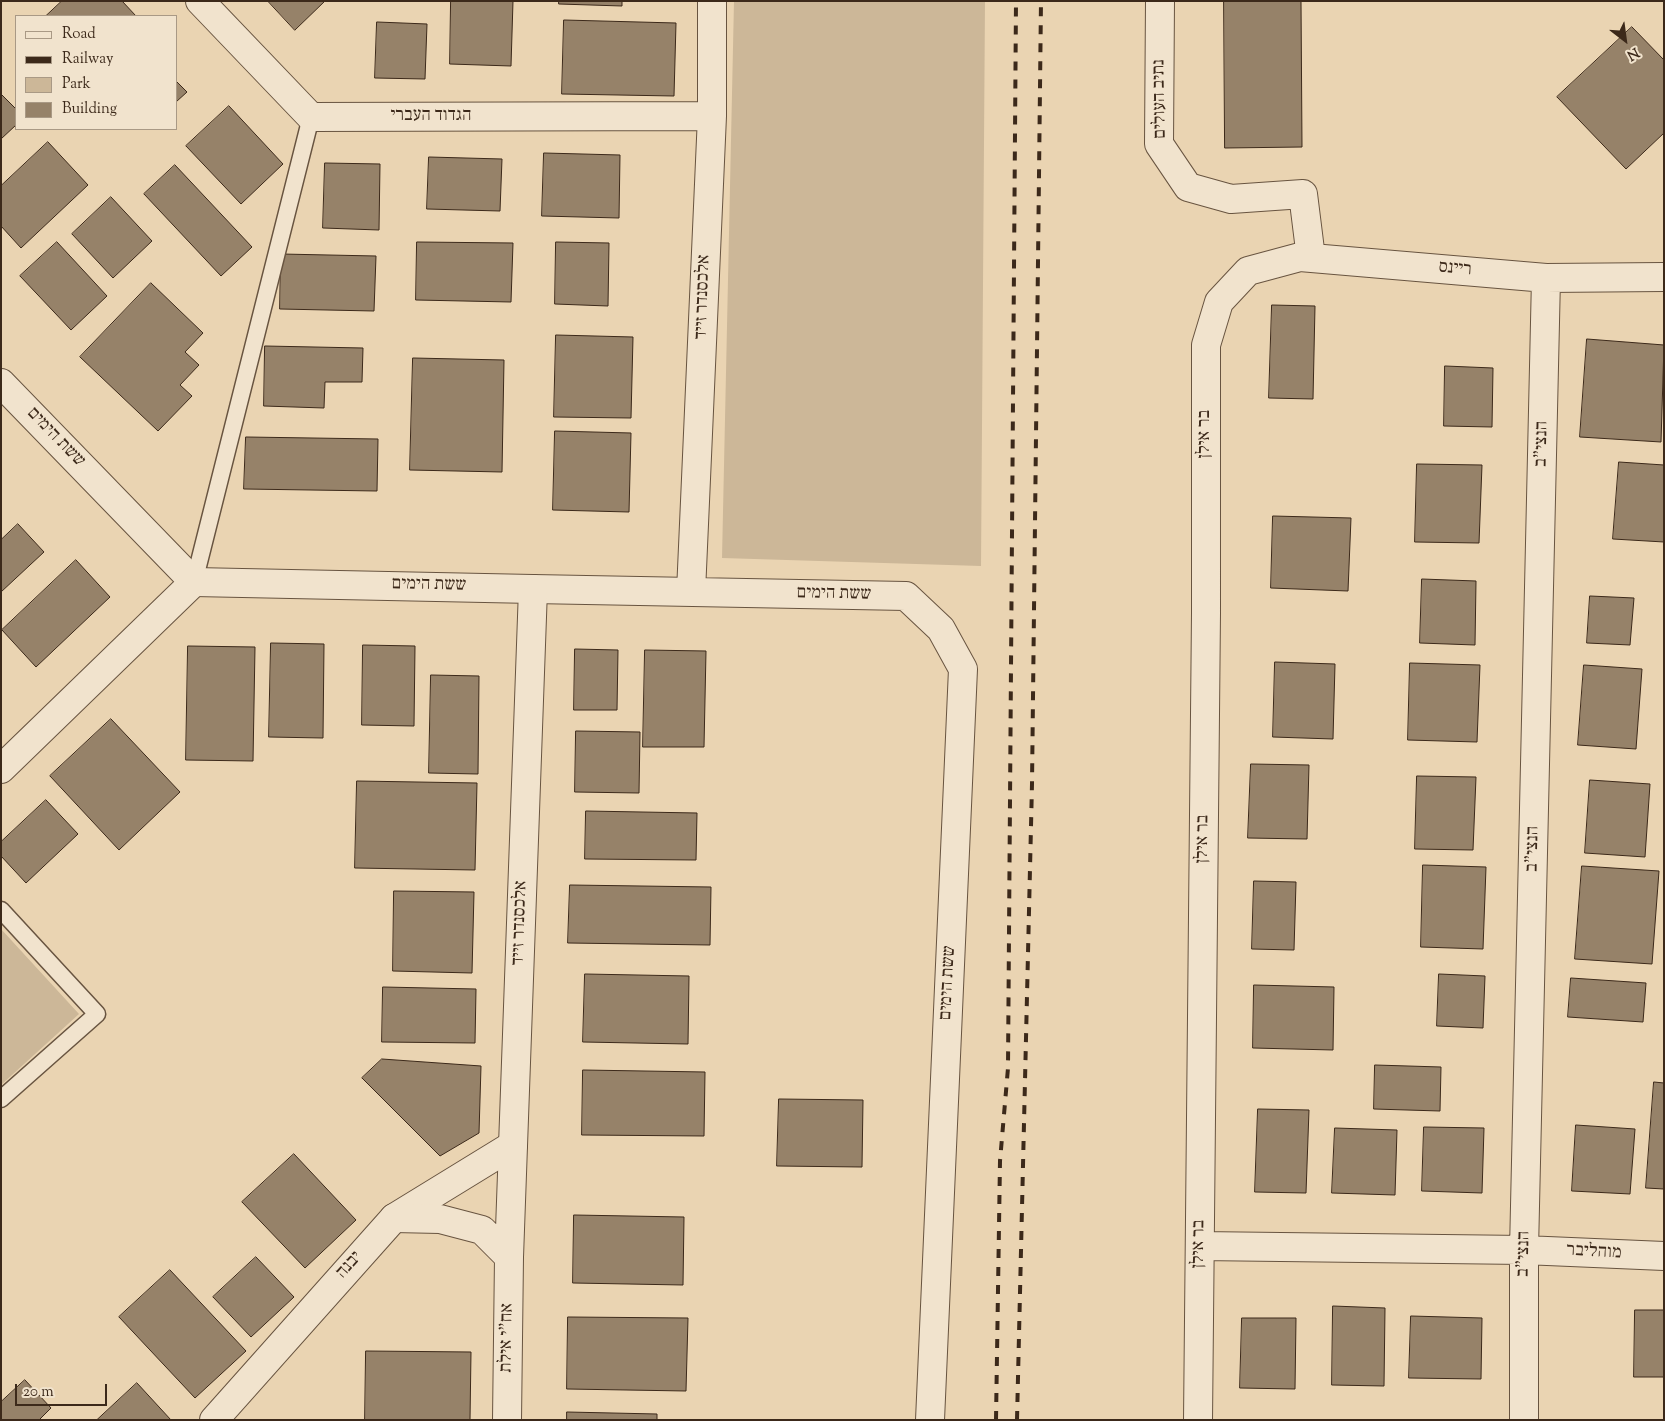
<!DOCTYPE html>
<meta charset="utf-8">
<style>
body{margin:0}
#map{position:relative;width:1665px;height:1421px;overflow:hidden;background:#ead4b2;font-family:"Sorts Mill Goudy",serif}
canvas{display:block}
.frame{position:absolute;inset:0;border:2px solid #3c291a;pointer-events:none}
.legend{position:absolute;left:15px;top:15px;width:162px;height:115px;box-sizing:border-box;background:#f1e3cd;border:1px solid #a99985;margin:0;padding:6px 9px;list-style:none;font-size:15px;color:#3c291a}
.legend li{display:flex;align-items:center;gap:10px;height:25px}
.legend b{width:25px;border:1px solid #a99985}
.north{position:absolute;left:1600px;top:15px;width:50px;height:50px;-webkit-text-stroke:4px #f1e3cd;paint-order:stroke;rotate:150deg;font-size:14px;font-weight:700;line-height:20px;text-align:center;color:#3c291a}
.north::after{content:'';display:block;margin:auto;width:18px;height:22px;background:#3c291a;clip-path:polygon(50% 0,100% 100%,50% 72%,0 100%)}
.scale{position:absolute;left:15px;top:1384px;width:92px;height:22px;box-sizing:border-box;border:2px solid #3c291a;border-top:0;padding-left:6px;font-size:15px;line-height:18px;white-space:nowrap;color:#3c291a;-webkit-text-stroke:4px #f1e3cd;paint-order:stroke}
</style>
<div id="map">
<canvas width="1665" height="1421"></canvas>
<div class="frame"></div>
<ul class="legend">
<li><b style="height:6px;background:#f1e3cd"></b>Road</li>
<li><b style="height:6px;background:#3c291a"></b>Railway</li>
<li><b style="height:14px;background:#ccb798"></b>Park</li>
<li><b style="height:14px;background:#968269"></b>Building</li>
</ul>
<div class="north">N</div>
<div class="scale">20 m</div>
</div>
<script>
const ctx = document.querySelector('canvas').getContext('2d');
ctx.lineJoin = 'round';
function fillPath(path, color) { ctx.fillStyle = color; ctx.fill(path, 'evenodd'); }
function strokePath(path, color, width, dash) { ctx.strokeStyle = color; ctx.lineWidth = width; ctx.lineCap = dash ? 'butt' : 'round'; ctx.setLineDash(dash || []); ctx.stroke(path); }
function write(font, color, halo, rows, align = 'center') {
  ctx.font = font + ' "Sorts Mill Goudy","Frank Ruhl Libre",serif'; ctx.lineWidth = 4; ctx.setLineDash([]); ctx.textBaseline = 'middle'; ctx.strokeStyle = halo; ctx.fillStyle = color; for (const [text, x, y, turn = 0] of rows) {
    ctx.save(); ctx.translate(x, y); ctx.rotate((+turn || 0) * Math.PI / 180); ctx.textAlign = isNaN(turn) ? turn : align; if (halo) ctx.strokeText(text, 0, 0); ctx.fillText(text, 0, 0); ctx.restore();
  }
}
const green = new Path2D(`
 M 734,1 L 985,1 L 981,566 L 722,558 Z
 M 1,929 L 79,1014 L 1,1085 Z`);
const building = new Path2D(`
 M 62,1 L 122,1 L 136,16 L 46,16 Z
 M 268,1 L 325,1 L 295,30 Z
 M 451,1 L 513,1 L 511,66 L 450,64 Z
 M 559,1 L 622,1 L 622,6 L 559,4 Z
 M 1224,1 L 1301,1 L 1302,147 L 1225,148 Z
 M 564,20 L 676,23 L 674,96 L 562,94 Z
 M 377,22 L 427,24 L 425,79 L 375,78 Z
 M 1632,27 L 1664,60 L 1664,133 L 1626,169 L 1557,97 Z
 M 176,81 L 187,92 L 176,102 Z
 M 1,94 L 16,109 L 16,125 L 1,139 Z
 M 229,106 L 283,164 L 241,204 L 186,146 Z
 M 48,142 L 88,185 L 21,248 L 1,226 L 1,186 Z
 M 544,153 L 620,155 L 619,218 L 542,216 Z
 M 429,157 L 502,159 L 500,211 L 427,209 Z
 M 325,163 L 380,164 L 379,230 L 323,228 Z
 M 175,165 L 252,247 L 221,276 L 144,194 Z
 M 111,197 L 152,241 L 113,278 L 72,234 Z
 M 57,242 L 107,296 L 71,330 L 20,276 Z
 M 417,242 L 513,243 L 511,302 L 416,300 Z
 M 556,242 L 609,243 L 608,306 L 555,304 Z
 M 281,254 L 376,256 L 374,311 L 280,309 Z
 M 151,283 L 203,333 L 185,352 L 199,365 L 180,385 L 192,396 L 158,431 L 80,357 Z
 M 1272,305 L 1315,306 L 1313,399 L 1269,398 Z
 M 556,335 L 633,337 L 631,418 L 554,417 Z
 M 1587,339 L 1664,345 L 1661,442 L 1580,437 Z
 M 265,346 L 363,348 L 362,382 L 325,382 L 324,408 L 264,406 Z
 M 413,358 L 504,360 L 502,472 L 410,470 Z
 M 1445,366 L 1493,368 L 1492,427 L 1444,426 Z
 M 555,431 L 631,433 L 629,512 L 553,510 Z
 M 246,437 L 378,439 L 377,491 L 244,489 Z
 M 1619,462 L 1664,465 L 1664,542 L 1613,539 Z
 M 1417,464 L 1482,465 L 1479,543 L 1415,542 Z
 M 1273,516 L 1351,518 L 1348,591 L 1271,588 Z
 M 18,524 L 44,552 L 1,592 L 1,540 Z
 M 76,560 L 110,597 L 36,667 L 2,630 Z
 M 1422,579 L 1476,581 L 1475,645 L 1420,643 Z
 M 1590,596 L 1634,598 L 1630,645 L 1587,643 Z
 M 271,643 L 324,644 L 323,738 L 269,737 Z
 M 363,645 L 415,646 L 414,726 L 362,725 Z
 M 188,646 L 255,647 L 253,761 L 186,760 Z
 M 575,649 L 618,650 L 617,710 L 574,710 Z
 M 645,650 L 706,651 L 704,747 L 643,747 Z
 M 1275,662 L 1335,664 L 1333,739 L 1273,737 Z
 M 1410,663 L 1480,665 L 1477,742 L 1408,740 Z
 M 1584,665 L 1642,669 L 1636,749 L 1578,745 Z
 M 431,675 L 479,676 L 478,774 L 429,773 Z
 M 111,719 L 180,792 L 119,850 L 50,776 Z
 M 576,731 L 640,732 L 639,793 L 575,792 Z
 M 1251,764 L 1309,765 L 1307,839 L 1248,838 Z
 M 1417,776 L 1476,777 L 1473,850 L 1415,849 Z
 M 1590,780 L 1650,784 L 1645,857 L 1585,853 Z
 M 357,781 L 477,783 L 475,870 L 355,868 Z
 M 46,800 L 78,834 L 26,883 L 1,856 L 1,842 Z
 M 586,811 L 697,813 L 696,860 L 585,859 Z
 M 1423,865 L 1486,867 L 1483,949 L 1421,947 Z
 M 1582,866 L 1659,871 L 1652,964 L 1575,959 Z
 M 1254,881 L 1296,882 L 1294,950 L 1252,949 Z
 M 570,885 L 711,887 L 710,945 L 568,943 Z
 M 394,891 L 474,892 L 472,973 L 393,971 Z
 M 585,974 L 689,976 L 688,1044 L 583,1042 Z
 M 1439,974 L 1485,976 L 1483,1028 L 1437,1026 Z
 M 1571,978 L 1646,983 L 1643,1022 L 1568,1017 Z
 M 1254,985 L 1334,987 L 1333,1050 L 1253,1048 Z
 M 383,987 L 476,989 L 475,1043 L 382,1042 Z
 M 382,1059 L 481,1066 L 479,1133 L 440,1156 L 362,1078 Z
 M 1375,1065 L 1441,1067 L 1440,1111 L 1374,1109 Z
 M 583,1070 L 705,1072 L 704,1136 L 582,1135 Z
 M 1654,1082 L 1664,1083 L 1664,1189 L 1646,1188 Z
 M 779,1099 L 863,1100 L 862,1167 L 777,1166 Z
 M 1258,1109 L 1309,1110 L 1306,1193 L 1255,1192 Z
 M 1576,1125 L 1635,1129 L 1630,1194 L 1572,1191 Z
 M 1424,1127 L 1484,1128 L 1482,1193 L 1422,1191 Z
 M 1335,1128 L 1397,1130 L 1395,1195 L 1332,1193 Z
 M 294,1154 L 356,1220 L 305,1268 L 242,1202 Z
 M 574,1215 L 684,1217 L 683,1285 L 573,1283 Z
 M 256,1257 L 294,1297 L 251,1337 L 213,1297 Z
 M 170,1270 L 246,1351 L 195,1398 L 119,1317 Z
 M 1333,1306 L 1385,1308 L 1384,1386 L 1332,1385 Z
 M 1635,1310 L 1664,1310 L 1664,1377 L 1634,1377 Z
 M 1411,1316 L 1482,1318 L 1481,1379 L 1409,1378 Z
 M 568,1317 L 688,1318 L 686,1391 L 567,1389 Z
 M 1242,1318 L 1296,1318 L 1295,1389 L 1240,1388 Z
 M 366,1351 L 471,1352 L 470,1420 L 365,1420 Z
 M 25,1380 L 51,1408 L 39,1420 L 1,1420 L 1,1402 Z
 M 137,1383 L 171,1420 L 97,1420 Z
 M 567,1412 L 657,1414 L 657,1420 L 567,1420 Z`);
const service = new Path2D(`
 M 194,582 L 311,117
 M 1,910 L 97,1014 L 1,1099`);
const minor = new Path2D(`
 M 200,1 L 311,117 L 712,116
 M 1160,1 L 1159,144 L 1188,187 L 1231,199 L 1303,194 L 1311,258
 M 533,589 L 906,596 L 941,629 L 963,669 L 930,1420
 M 691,592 L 712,116 L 712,1
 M 1,769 L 194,582
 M 1200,1246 L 1524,1250 L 1664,1256
 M 214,1420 L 394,1218 L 513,1145
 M 1198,1420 L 1206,613 L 1206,345 L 1219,302 L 1248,271 L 1300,257 L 1546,278 L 1664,277
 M 1524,1420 L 1524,1250 L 1546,278`);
const tertiary = new Path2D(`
 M 1,383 L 194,582 L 533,589 L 509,1257 L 507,1420
 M 394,1218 L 440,1219 L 482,1230 L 509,1257`);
const rail = new Path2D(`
 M 996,1420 L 1000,1161 L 1008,1068 L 1016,1
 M 1017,1420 L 1032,784 L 1041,1`);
const streetNames = [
 ["נתיב העולים",1161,99,-91],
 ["הגדוד העברי",431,117],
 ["ריינס",1455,270,5],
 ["אלכסנדר זייד",704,297,-88],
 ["בר אילן",1206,434,-90],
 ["ששת הימים",55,438,46],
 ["הנצי\"ב",1543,444,-89],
 ["ששת הימים",429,586,1],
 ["ששת הימים",834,595,1],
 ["בר אילן",1204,839,-89],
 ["הנצי\"ב",1534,849,-89],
 ["אלכסנדר זייד",521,923,-88],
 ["ששת הימים",949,983,-87],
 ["בר אילן",1200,1244,-89],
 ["מוהליבר",1594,1253,3],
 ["הנצי\"ב",1525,1254,-89],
 ["יבנה",350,1266,-48],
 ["אח\"י אילת",508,1338,-89]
];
fillPath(green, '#ccb798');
fillPath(building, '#968269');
strokePath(building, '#3c291a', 1);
strokePath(service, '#685440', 19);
strokePath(minor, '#685440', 30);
strokePath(tertiary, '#685440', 30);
strokePath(service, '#f1e3cd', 16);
strokePath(minor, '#f1e3cd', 28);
strokePath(tertiary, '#f1e3cd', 28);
strokePath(rail, '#3c291a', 4, [9, 9]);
write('18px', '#3c291a', '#f1e3cd', streetNames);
</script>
